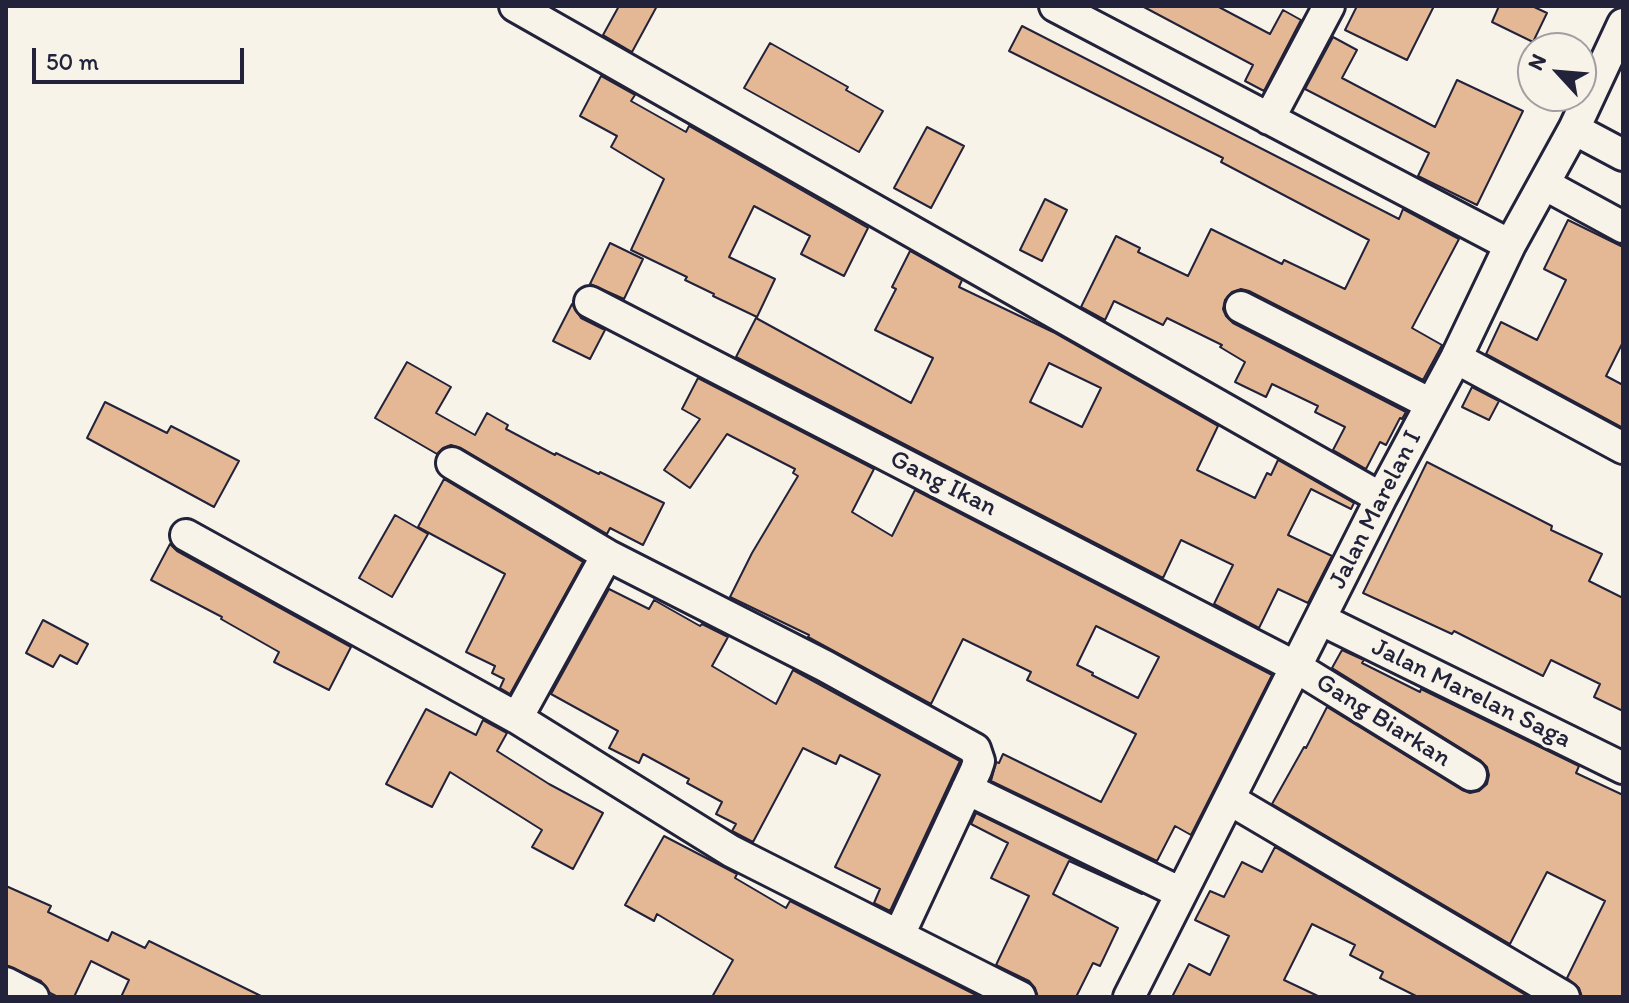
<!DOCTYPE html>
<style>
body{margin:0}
#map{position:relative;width:1629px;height:1003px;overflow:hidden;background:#f7f3e8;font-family:Itim,sans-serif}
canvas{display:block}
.frame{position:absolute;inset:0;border:8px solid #22223b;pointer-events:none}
.north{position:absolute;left:1517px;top:32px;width:80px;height:80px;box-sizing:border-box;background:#f7f3e8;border:2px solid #a29fa3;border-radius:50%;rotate:296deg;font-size:22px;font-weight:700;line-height:32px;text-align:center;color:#22223b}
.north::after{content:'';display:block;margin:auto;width:28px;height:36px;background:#22223b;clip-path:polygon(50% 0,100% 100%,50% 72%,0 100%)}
.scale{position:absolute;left:32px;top:48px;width:212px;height:36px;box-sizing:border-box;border:4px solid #22223b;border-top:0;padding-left:10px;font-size:24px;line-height:28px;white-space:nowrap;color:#22223b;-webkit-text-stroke:6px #f7f3e8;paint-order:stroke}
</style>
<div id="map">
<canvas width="1629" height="1003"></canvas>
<div class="frame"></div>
<div class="north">N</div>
<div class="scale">50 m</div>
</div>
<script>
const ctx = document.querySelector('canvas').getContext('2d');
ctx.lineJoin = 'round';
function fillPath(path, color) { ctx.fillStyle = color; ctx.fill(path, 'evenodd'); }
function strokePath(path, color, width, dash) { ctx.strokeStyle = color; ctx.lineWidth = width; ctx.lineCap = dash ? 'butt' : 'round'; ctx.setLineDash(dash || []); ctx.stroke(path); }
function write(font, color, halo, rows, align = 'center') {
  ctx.font = font + ' Itim,sans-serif'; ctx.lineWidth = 6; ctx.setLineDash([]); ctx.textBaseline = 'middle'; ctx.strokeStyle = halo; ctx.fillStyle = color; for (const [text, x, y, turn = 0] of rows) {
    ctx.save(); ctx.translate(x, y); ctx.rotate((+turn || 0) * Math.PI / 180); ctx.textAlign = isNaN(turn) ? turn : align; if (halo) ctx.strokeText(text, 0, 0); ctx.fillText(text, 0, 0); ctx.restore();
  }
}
const building = new Path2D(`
 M 619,6 L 657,6 L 632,52 L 603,35 Z
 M 1142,6 L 1217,6 L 1270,34 L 1283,10 L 1301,20 L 1264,91 L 1245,81 L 1253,65 Z
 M 1357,6 L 1434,6 L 1407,60 L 1345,30 Z
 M 1499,6 L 1532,6 L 1547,13 L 1533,42 L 1492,22 Z
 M 1022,26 L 1399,219 L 1403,209 L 1459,239 L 1412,328 L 1442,345 L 1423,380 L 1249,291 L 1241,289 L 1232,292 L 1225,300 L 1223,309 L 1226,316 L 1233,323 L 1406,412 L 1402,419 L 1400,418 L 1386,445 L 1380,442 L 1366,469 L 1333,450 L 1345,427 L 1315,412 L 1318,406 L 1272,384 L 1266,397 L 1235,382 L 1245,362 L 1220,347 L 1222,345 L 1167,318 L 1163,325 L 1114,301 L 1105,320 L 1081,307 L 1116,236 L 1140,248 L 1138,252 L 1188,276 L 1211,229 L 1282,264 L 1284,260 L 1345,289 L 1369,240 L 1221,162 L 1223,158 L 1009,51 Z
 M 1333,37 L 1357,50 L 1342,78 L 1435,127 L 1457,80 L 1523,111 L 1477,205 L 1418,176 L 1429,153 L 1305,89 Z
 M 770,43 L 848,87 L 846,90 L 883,111 L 859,152 L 744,88 Z
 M 601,76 L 635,95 L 631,101 L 686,132 L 689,126 L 868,228 L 844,276 L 801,254 L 810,236 L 754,206 L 729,257 L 775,279 L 757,317 L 713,296 L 714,294 L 685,280 L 687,277 L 631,250 L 664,179 L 611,147 L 617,136 L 580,116 Z
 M 927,127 L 964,146 L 931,208 L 894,188 Z
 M 1045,199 L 1067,210 L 1042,261 L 1020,250 Z
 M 1568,220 L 1623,247 L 1623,342 L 1606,376 L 1623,385 L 1623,428 L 1486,354 L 1501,322 L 1537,340 L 1566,280 L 1544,269 Z
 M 610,243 L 643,259 L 624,299 L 590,284 Z
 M 910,251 L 962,280 L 959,287 L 1053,332 L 1218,426 L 1197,470 L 1255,498 L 1267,473 L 1271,475 L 1278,460 L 1354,503 L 1351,509 L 1311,489 L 1288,535 L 1332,556 L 1308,603 L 1278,589 L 1259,628 L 1214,604 L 1233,565 L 1181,540 L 1163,578 L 736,357 L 756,318 L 911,403 L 933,358 L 875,330 L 896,289 L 892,287 ZM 1049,363 L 1101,388 L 1082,427 L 1030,402 Z
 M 572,304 L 581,318 L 605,330 L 590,359 L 553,341 Z
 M 407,362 L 451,387 L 436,413 L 475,435 L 487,413 L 508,425 L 506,429 L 555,455 L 556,453 L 599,474 L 600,472 L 664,503 L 643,545 L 610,528 L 607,534 L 461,448 L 451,445 L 443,448 L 437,454 L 375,418 Z
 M 698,378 L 874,469 L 852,512 L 892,536 L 915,490 L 1272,675 L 1191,835 L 1175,826 L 1157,861 L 991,781 L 996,762 L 999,763 L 1003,754 L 1101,802 L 1136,734 L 1027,680 L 1031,672 L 963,639 L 931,704 L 808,637 L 809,635 L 730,597 L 752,553 L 798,476 L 793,473 L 795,469 L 727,434 L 690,488 L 664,470 L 700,419 L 682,409 ZM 1096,626 L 1159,657 L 1138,698 L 1092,675 L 1093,673 L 1077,665 Z
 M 1472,387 L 1499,401 L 1489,420 L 1462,407 Z
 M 105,402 L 167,433 L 171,426 L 239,461 L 214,507 L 87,438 Z
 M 1427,462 L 1552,526 L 1551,530 L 1602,554 L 1589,581 L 1623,598 L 1623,711 L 1594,697 L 1600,684 L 1551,660 L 1543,676 L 1454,631 L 1452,634 L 1363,593 Z
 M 444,479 L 583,562 L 510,694 L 500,688 L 504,679 L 492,673 L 495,666 L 466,652 L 505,574 L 418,527 Z
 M 395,515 L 428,534 L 392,597 L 359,578 Z
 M 170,544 L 177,551 L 351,647 L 329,690 L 274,662 L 279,652 L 221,619 L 222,617 L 151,580 Z
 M 609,589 L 649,609 L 654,600 L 700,626 L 702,624 L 728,637 L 712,666 L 776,704 L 793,670 L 960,761 L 890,911 L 874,903 L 880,889 L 835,867 L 880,775 L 840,755 L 836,764 L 803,748 L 753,842 L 732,831 L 736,824 L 716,814 L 722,802 L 687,783 L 689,779 L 643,754 L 639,763 L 609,748 L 618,731 L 551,694 Z
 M 43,620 L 88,644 L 77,664 L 60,655 L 53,667 L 26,653 Z
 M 1342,650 L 1364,660 L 1362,663 L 1420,692 L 1421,689 L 1579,766 L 1576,773 L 1623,795 L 1623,997 L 1582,997 L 1579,988 L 1567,978 L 1605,901 L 1547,872 L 1510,944 L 1272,804 L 1304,747 L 1306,748 L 1327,707 L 1462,790 L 1470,793 L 1479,791 L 1487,784 L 1489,775 L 1487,767 L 1480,760 L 1332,668 Z
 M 426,709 L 476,735 L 483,720 L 507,733 L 497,751 L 549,784 L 603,813 L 573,869 L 532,847 L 542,830 L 450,772 L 432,807 L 386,784 Z
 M 976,813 L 1142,894 L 1069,861 L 1053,894 L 1118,928 L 1100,966 L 1093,963 L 1076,997 L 1038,997 L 1035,988 L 1029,981 L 996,965 L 1029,896 L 991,878 L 1008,843 L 971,824 Z
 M 664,836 L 737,874 L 735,878 L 786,908 L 790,901 L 980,997 L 712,997 L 733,960 L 657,914 L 654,921 L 625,905 Z
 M 1275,847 L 1529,997 L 1418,997 L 1380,978 L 1383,972 L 1350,955 L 1355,945 L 1312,924 L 1284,980 L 1320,997 L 1172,997 L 1189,964 L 1210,975 L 1229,936 L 1195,920 L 1210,891 L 1224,897 L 1242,862 L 1262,872 Z
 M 6,886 L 51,906 L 48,912 L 108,941 L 112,932 L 145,948 L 149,941 L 263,997 L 121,997 L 129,980 L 91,961 L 74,997 L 58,997 L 50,993 L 41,981 L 6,965 Z`);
const street = new Path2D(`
 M 515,6 L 1381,498
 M 1055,6 L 1510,245
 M 1269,119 L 1329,6
 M 1574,129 L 1623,155
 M 1544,184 L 1623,227
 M 590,302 L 1296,667 L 1471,775
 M 1241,307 L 1431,404
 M 1456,358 L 1623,448
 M 452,463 L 607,555
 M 186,535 L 517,718 L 731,851 L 1020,997
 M 1320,619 L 1623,768
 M 517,718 L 607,555 L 825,666 L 975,749 L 979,761 L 976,770 L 899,935
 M 967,789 L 1181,893
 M 1229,799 L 1564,997
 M 6,983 L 33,997
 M 1129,997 L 1381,498 L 1456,358 L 1510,245 L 1574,129 L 1623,24`);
const streetNames = [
 ["Gang Ikan",943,484,27],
 ["Jalan Marelan I",1376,510,-63],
 ["Jalan Marelan Saga",1471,694,26],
 ["Gang Biarkan",1383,721,32]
];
fillPath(building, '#e4b894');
strokePath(building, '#22223b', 2);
strokePath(street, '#22223b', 36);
strokePath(street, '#f7f3e8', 30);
write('26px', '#22223b', '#f7f3e8', streetNames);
</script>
